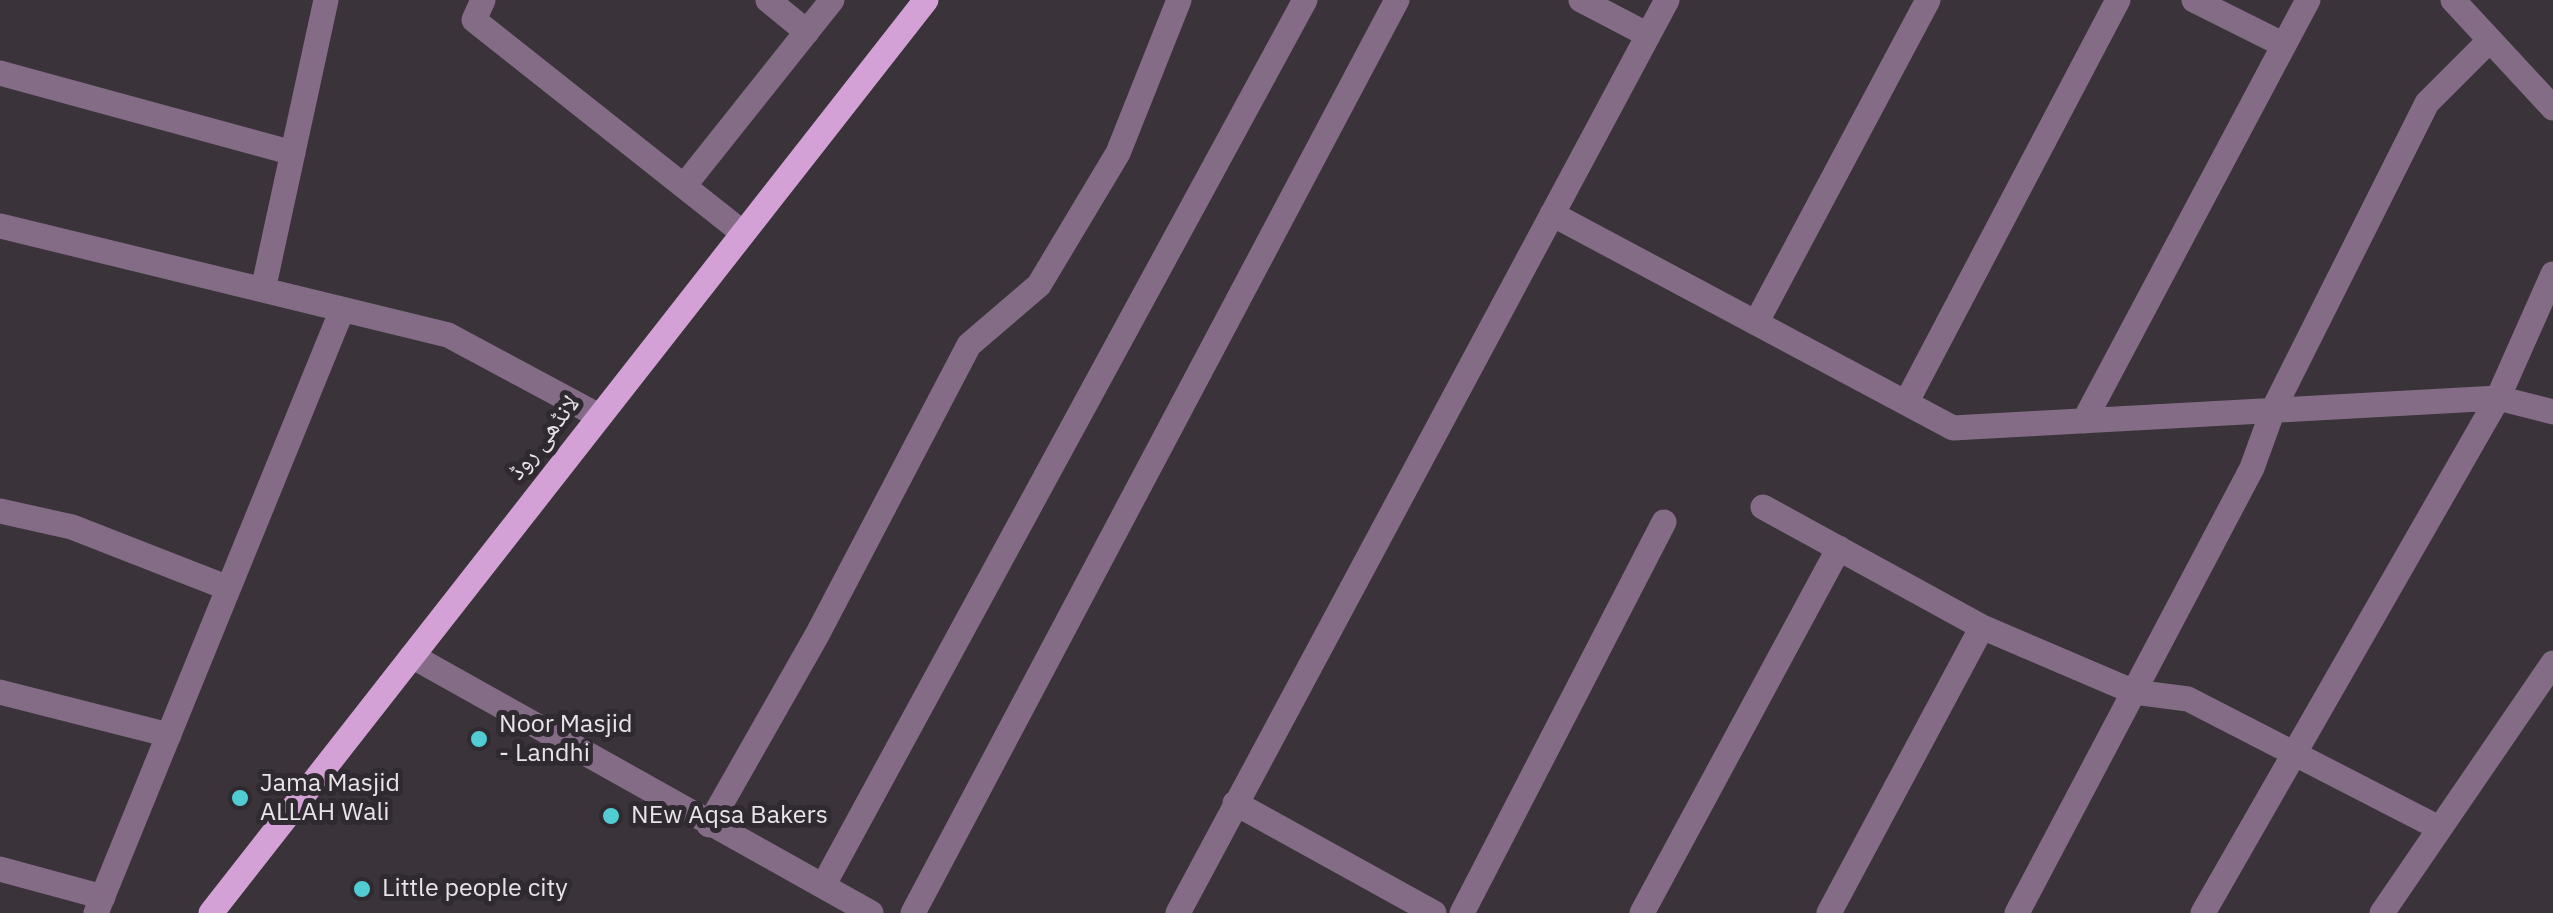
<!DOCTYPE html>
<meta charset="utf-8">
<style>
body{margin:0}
canvas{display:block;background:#3a333a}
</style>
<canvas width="2553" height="913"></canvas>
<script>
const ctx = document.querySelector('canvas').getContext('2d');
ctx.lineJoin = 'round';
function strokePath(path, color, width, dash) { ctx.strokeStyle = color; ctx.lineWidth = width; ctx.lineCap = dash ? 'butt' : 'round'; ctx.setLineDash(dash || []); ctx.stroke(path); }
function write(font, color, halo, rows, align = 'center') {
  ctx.font = font + ' "IBM Plex Sans","Noto Naskh Arabic",sans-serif'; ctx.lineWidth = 10; ctx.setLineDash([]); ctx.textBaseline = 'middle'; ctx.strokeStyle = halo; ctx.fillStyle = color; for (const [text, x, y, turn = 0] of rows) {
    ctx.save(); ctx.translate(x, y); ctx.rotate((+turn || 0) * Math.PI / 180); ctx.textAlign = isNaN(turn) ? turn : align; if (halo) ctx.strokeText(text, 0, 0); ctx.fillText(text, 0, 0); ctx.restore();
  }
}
const minor = new Path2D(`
 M 483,0 L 474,20 L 743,233
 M 768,0 L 807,32
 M 1581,0 L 1648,35
 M 2194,0 L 2284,45
 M 2453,0 L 2553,108
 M 0,73 L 293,153
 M 684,186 L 832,0
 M 1552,214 L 1953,428 L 2498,398 L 2553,412
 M 0,226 L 448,335 L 599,416
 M 263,290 L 326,0
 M 1756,323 L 1928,0
 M 1906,403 L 2118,0
 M 2084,421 L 2308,0
 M 1763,507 L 1982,627 L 2134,692 L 2188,699 L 2439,828
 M 0,511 L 72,527 L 228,588
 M 412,656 L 871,913
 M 0,692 L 169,735
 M 1235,803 L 1434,913
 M 709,825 L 817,635 L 969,345 L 1039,285 L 1118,153 L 1179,0
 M 0,869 L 103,897
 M 823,886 L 1305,0
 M 96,913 L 342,310
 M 913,913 L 1397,0
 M 1178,913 L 1667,0
 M 1462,913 L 1664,522
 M 1642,913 L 1839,548
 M 1829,913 L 1982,627
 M 2017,913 L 2252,468 L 2273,410 L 2427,103 L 2490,40
 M 2203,913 L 2498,398 L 2553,274
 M 2382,913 L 2553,663`);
const major = new Path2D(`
 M 211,913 L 926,0`);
const markers = [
 [479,739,10,"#51ccd2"],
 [240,798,10,"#51ccd2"],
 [611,816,10,"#51ccd2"],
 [362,889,10,"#51ccd2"]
];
const streetNames = [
 ["لانڈھی روڈ",544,438,-52]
];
const poiNames = [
 ["Noor Masjid",499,725],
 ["- Landhi",499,754],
 ["Jama Masjid",260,784],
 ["ALLAH Wali",260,813],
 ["NEw Aqsa Bakers",631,816],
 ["Little people city",382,889]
];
strokePath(minor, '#846c86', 25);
strokePath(major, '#d3a1d6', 25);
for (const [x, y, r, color] of markers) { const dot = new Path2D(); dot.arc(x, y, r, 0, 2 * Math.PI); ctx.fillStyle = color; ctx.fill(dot); strokePath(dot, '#2f2930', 4); }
write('25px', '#e9e4e9', '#2f2930', streetNames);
write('25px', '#e9e4e9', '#2f2930', poiNames, 'left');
</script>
